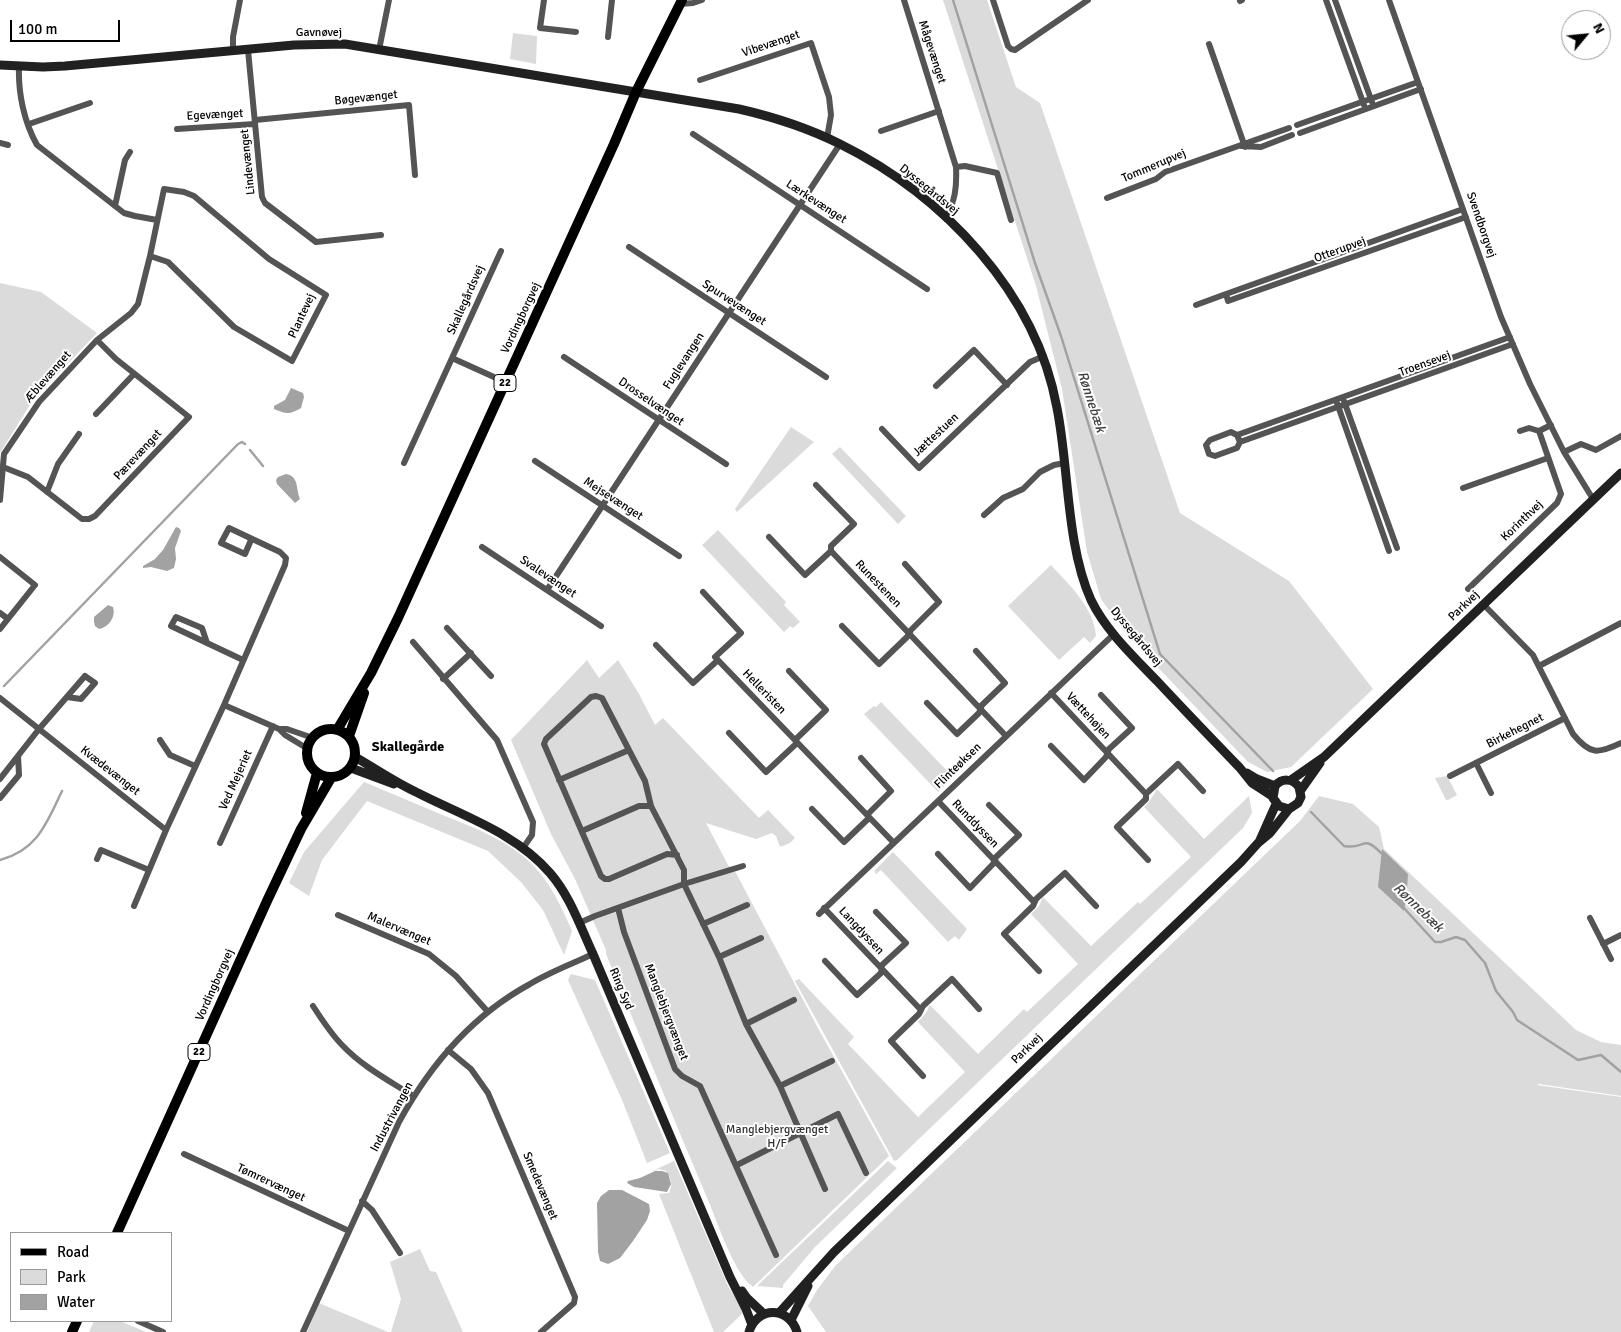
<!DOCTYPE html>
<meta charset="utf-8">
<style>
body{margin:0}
#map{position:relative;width:1621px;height:1332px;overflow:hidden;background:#fff;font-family:Signika,sans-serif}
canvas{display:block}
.legend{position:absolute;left:10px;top:1232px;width:162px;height:90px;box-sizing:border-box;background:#fff;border:1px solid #999;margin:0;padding:6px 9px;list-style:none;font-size:15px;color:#000}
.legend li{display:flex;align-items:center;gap:10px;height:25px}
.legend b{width:25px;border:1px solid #999}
.north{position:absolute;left:1561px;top:10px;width:50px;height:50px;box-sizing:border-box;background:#fff;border:1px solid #999;border-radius:50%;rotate:62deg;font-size:14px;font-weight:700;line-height:20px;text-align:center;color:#000}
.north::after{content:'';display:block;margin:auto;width:18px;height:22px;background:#000;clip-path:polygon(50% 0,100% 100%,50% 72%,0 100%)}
.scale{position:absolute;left:10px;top:20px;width:110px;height:22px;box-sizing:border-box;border:2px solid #000;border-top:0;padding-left:6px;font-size:15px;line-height:18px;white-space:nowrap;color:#000;-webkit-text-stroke:4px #fff;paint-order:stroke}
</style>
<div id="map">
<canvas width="1621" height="1332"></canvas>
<ul class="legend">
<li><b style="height:6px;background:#000"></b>Road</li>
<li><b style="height:14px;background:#dbdbdb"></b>Park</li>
<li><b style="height:14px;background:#a2a2a2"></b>Water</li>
</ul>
<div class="north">N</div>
<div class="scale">100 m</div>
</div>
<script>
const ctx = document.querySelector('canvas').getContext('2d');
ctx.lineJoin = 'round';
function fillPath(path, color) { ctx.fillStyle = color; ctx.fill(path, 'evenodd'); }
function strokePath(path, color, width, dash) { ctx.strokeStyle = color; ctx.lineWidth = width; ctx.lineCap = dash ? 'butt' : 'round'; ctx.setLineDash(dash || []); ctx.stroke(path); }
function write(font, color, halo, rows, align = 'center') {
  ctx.font = font + ' Signika,sans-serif'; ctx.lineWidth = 4; ctx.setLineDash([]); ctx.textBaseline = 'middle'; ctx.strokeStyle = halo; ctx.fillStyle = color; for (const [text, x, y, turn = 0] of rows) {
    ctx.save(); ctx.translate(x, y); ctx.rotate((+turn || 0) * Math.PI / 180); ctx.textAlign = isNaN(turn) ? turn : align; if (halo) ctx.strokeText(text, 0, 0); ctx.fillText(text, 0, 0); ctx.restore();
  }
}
const green = new Path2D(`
 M 943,0 L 987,0 L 1016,87 L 1040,103 L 1180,513 L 1289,581 L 1373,689 L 1291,767 L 1267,772 L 1248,762 L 1126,634 L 1101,599 L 1087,552 L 1062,389 L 1036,286 Z
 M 513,33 L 537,36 L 536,64 L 510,59 Z
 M 0,283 L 41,292 L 97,333 L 33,400 L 0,453 Z
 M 791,427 L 814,442 L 737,512 L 735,509 Z
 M 840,447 L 906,516 L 898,524 L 834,456 L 832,454 Z
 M 718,530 L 786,602 L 784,605 L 800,622 L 793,628 L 790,626 L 784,632 L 702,545 Z
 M 1051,565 C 1069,585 1094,607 1096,636 L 1090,643 L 1084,637 L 1059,660 L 1008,606 Z
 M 587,660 L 599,678 L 618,660 L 639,694 L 655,725 L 663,718 L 759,818 L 768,810 L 795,838 L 790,843 L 780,847 L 776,836 L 772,833 L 756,839 L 706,823 L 728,865 L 736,873 L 819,1030 L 889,1156 L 753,1287 C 733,1272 718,1223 708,1200 C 673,1118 640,1036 606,954 L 606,950 L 575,879 L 551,834 L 511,740 Z
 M 881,702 L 953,777 L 938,792 L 864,714 L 874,706 L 876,707 Z
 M 1447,776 L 1457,795 L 1448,800 L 1446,800 L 1435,778 Z
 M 364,782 C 391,793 418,805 445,816 C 475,828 507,840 531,863 C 551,883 561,906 572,931 L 564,955 L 543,910 L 521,882 L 488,851 L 367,801 L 322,860 L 309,896 L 289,883 L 304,852 Z
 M 1157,789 L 1204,839 L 1249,796 L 1252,813 L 1243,828 L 897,1160 L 894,1161 L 795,981 L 799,979 L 854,1037 L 848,1044 L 918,1117 L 965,1072 L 918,1022 L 926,1013 L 930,1005 L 978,1054 L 1024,1009 L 1027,1012 L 1078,964 L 1031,914 L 1039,906 L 1043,897 L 1091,946 L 1138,902 L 1140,904 L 1191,857 L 1144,807 L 1149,802 Z
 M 1319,796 L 1353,804 L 1379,827 L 1384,849 L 1576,1030 L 1601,1042 L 1621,1045 L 1621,1096 L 1539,1084 L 1537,1085 L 1621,1097 L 1621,1332 L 826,1332 L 808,1306 L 817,1290 L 836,1265 L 1300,821 Z
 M 893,852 L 967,929 L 959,940 L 955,936 L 948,942 L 881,870 L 876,874 L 874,871 Z
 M 571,974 L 595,980 L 670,1153 L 647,1163 L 622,1100 L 568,980 Z
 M 674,1161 L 728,1286 L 744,1312 L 723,1332 L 714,1332 L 659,1194 L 669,1193 C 673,1184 671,1179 666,1171 L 659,1169 L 650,1172 Z
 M 888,1161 L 897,1168 L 815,1247 L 783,1285 L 783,1288 L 757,1286 Z
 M 420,1249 L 430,1271 L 436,1272 L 463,1332 L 391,1332 L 401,1299 L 390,1262 Z
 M 319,1303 L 388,1332 L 307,1332 Z
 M 94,1321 L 120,1321 L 146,1332 L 89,1332 Z`);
const water = new Path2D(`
 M 291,388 L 303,393 L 304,397 L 301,408 C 289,415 287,414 274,409 L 274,406 L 285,400 Z
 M 286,474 C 299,476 296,489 300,499 L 295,503 L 277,484 L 276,480 L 278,477 Z
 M 176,527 L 179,528 L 181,531 L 175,548 L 176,559 L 174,568 L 167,571 L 151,567 L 143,568 L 143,566 L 155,559 L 163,550 Z
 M 108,605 L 113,607 C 116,617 109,627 99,629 L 95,626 L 94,622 L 94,617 Z
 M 1382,849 L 1408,874 L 1407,889 L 1404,911 L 1378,887 Z
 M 655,1171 L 662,1171 L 668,1173 L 671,1184 L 667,1192 L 634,1187 L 627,1183 L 628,1181 L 640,1178 Z
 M 609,1190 L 622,1190 L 649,1204 L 650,1211 L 647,1220 L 633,1241 L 620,1258 L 608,1264 L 600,1261 L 598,1252 L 597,1203 L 601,1196 Z`);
const stream = new Path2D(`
 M 953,0 L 1035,263 L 1061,336 L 1160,654 L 1273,771
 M 250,450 L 263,466
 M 4,686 L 238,444 L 242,442 L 245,444
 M 1311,812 L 1344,846 C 1366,850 1362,833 1382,854
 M 0,860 C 38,850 47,822 62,791
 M 1403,907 L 1435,942 L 1441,942 L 1456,937 L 1465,940 L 1485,963 L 1496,991 L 1513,1012 L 1517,1020 L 1578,1060 L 1601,1055 L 1621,1072`);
const street = new Path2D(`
 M 544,0 L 540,28 L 576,32
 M 904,0 L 956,167 C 957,188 955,200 946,219
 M 993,0 L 1008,46 L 1011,49 L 1015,50 L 1088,0
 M 1326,0 L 1364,105
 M 1335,0 L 1372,102
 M 1389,0 L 1501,317 L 1530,384 L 1564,452 L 1593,499
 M 1240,1 L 1242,0
 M 680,4 L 693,3 L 702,0
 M 608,37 L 612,0
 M 1209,44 L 1245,147
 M 248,50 L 262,197 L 265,203 L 316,242 L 381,235
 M 379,50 L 389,0
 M 233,51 L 233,37 L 240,0
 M 19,66 C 18,93 24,122 37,145 L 124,213 L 135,216 L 157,220
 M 700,80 L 811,43 L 829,97 L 831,115 L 827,138
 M 255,120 L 409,105 L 415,175
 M 29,124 L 90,103
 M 1297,125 L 1418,82
 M 177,129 L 255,124
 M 881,131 L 939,111
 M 1300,133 L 1421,89
 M 693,134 L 927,289
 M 0,143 L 8,145
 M 1242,146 L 1261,147 L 1292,135
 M 956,167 L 965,166 L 997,173 L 1011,220
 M 1107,198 L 1156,179 L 1165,172 L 1289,128
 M 115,206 L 125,160 L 130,152
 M 629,247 L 826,377
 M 1226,294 L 1463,209
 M 1196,305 L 1226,294 L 1228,301 L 1466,217
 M 564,357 L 726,464
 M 452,358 L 505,382
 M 936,386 L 974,350 L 1007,385
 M 1344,401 L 1397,548
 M 1337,403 L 1389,551
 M 96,414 L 134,374
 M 882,429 L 919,468 L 1030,362 L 1044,356
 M 1520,431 L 1529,428 L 1539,431
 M 1237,435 L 1240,442 L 1237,448 L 1215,456 L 1209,454 L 1206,445 L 1210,440 L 1231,432 L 1237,435 L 1510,337
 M 1240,442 L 1513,344
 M 1564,452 L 1581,444 L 1596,450 L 1621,436
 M 535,461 L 679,556
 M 404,463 L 501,251
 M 3,467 L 28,477 L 82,519 L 89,519 L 95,516 L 189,417 L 116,359 L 97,340
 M 816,485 L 854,524 L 831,546 L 831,551 L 1006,736
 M 1463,488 L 1548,458
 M 47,492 L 58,464 L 79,434
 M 0,500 L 4,454 L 39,402 L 97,340 L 131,313 L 138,304 L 150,256 L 168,262 L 234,327 L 292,361 L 326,295 L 269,259 L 194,196 L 184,192 L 164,189 L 150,256
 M 984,515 L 1003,498 L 1023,489 L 1040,472 L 1054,465 L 1065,463
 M 769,537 L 805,575 L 831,551
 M 482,547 L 601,626
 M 0,557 L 35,585 L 0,629
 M 1468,589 L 1557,503 L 1561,494 L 1539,431 L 1551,425
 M 547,590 L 840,144
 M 703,592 L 741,633 L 715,657 L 894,843
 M 1483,604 L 1533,655 L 1573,734 C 1590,755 1598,754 1621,743
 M 0,613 L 8,619
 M 842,626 L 879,664 L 907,637 L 911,630 L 939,602 L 905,564
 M 447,628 L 491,676
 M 413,642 L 497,740 L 533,822 L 532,835 L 523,848
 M 207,643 L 202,628 L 176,617 L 171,626 L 243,660
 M 656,645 L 693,683 L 718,660
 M 1539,666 L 1621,623
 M 789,671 L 826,710 L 795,740
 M 443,679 L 471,653
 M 1051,693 L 1146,794
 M 0,698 L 166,830
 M 927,703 L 957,734 L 979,713 L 982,705 L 1005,683 L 976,651
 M 224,705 L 279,729 L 287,729 L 313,738
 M 279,729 L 285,735 L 308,749
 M 729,733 L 766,772 L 797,743
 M 160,740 L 170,755 L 195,766
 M 1051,746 L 1084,780 L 1106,757 L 1109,749 L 1132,728 L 1101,695
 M 861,758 L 891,791 L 867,815
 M 1476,763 L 1491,793
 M 1450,776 L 1565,718
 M 0,779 L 39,729 L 85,676 L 95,683 L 81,699 L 67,697
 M 559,780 L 629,750
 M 0,798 L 19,775 L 18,756
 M 938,801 L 1033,901
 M 812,809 L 844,842 L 869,818
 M 582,831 L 639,806 L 651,806
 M 220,843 L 273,726
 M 938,854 L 970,888 L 993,864 L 996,857 L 1019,835 L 989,805
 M 677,855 L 667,854 L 609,879 L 605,879 L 601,876 L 544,744 L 546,739 L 591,697 L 596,696 L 602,698 L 645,781 L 651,806 L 684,870 L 684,884 L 719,957 L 746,1024 L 780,1086 L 825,1189
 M 97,859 L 101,850 L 149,870
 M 1148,860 L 1117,827 L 1146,799 L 1146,794 L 1149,791 L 1178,764 L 1203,791
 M 134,906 L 166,830 L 224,705 L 285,565 L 286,558 L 280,552 L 229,528 L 221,543 L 245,554 L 251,540
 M 618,908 L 624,932 L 675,1069 L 682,1076 L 700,1086 L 776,1255
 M 824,908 L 921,1010
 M 819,914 L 1114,634
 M 338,915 L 429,954 L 456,976 L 488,1012
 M 1590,918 L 1611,959
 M 579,923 L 595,916 L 684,884 L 743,866
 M 703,924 L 747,905
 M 1603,944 L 1621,935
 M 719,957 L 761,938
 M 825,961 L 857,995 L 881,973 L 882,965 L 906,943 L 876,912
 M 1039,971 L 1004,934 L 1033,906 L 1036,899 L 1065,873 L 1096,906
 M 313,1006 C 322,1020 331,1034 343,1046 C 363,1067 390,1081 413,1096
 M 746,1024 L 794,1000
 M 448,1050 L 471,1069 L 488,1093 L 575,1297 L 574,1303 L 541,1332
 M 923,1076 L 891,1041 L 919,1014 L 923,1006 L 952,979 L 979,1009
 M 780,1086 L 832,1061
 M 184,1154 L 349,1231
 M 737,1165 L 838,1114 L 866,1173
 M 362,1201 L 372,1210 L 400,1253
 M 138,1321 L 163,1332
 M 303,1332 L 399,1122 C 430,1065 473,1015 530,984 C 550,972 572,964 593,954`);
const secondary = new Path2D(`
 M 0,65 L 43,67 L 65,66 L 294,45 L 345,44 L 739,109 C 774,117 808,128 840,144 C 943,195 1036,292 1057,408 C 1069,468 1066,544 1091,600 C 1106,631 1134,657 1158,682 C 1185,711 1213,740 1240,768 L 1252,783 L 1272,796
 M 355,757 C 376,769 396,783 418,793 C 463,816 516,833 550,873 C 570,896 580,926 593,954 L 730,1277 L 746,1309 L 752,1325
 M 351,768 L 394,784
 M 1247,773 L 1257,779 L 1275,786
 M 1291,780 L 1324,757 L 1621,473
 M 1301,790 L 1320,763
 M 1260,840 L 1276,804
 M 742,1291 L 747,1298 L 764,1314
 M 779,1313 L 834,1252 L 1241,862 L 1258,843 L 1270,833 L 1289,809 L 1298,803 L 1301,797 L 1299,787 C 1292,778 1282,778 1275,786 L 1273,798 L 1279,806 L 1289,809
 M 791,1320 L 808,1286
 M 749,1332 C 757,1306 789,1306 797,1332`);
const primary = new Path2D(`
 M307 753a24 24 0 1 1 48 0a24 24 0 1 1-48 0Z
 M 337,730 L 371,673 L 398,618 L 614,144 L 636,92 L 682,0
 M 349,736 L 364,693
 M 306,813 L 317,773
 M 117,1233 L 267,901 L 301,829 L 331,778
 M 72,1332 L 77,1321`);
const shields = [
 [505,383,22],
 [199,1052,22]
];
const shieldNames = [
 ["22",505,383],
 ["22",199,1052]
];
const streetNames = [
 ["Gavnøvej",319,33],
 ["Vibevænget",771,44,-19],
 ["Mågevænget",932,52,72],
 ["Bøgevænget",366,98,-6],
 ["Egevænget",215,115,-3],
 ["Lindevænget",248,162,-96],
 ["Tommerupvej",1154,166,-23],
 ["Dyssegårdsvej",929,190,39],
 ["Lærkevænget",816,202,33],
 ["Svendborgvej",1481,225,71],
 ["Otterupvej",1340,250,-20],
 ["Skallegårdsvej",466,300,-66],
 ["Spurvevænget",734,303,33],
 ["Plantevej",302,316,-65],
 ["Vordingborgvej",521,318,-65],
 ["Fuglevangen",684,361,-57],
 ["Troensevej",1425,364,-20],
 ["Æblevænget",48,377,-49],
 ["Drosselvænget",651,402,34],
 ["Jættestuen",936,435,-43],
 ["Pærevænget",138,455,-47],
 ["Mejsevænget",613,499,33],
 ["Korinthvej",1522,521,-44],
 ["Svalevænget",548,577,34],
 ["Runestenen",878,584,46],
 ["Parkvej",1464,606,-44],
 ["Dyssegårdsvej",1136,637,50],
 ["Helleristen",764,692,46],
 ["Vættehøjen",1088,716,47],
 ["Birkehegnet",1515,731,-27],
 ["Flinteøksen",958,766,-44],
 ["Kvædevænget",110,771,38],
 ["Ved Mejeriet",236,780,-66],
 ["Runddyssen",975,824,46],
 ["Malervænget",399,929,23],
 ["Langdyssen",861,931,47],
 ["Vordingborgvej",215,985,-66],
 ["Ring Syd",621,989,67],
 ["Manglebjergvænget",666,1012,69],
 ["Parkvej",1027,1049,-44],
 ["Industrivangen",392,1117,-62],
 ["Tømrervænget",271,1183,25],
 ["Smedevænget",540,1186,67]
];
const parkNames = [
 ["Manglebjergvænget",777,1130],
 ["H/F",777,1144]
];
const waterNames = [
 ["Rønnebæk",1091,402,72],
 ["Rønnebæk",1418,908,44]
];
const neighbourhoodNames = [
 ["Skallegårde",408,747]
];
fillPath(green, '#dbdbdb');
fillPath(water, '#a2a2a2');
strokePath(stream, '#a2a2a2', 2.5);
strokePath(street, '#545454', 6);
strokePath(secondary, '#212121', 9);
strokePath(primary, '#000', 10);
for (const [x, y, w] of shields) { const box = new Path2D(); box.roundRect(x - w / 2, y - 8.5, w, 17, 4); ctx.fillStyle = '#fff'; ctx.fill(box); strokePath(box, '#000', 1); }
write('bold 11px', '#000', null, shieldNames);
write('12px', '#000', '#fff', streetNames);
write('12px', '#323232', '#fff', parkNames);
write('italic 14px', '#434343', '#fff', waterNames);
write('bold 14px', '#000', '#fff', neighbourhoodNames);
</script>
